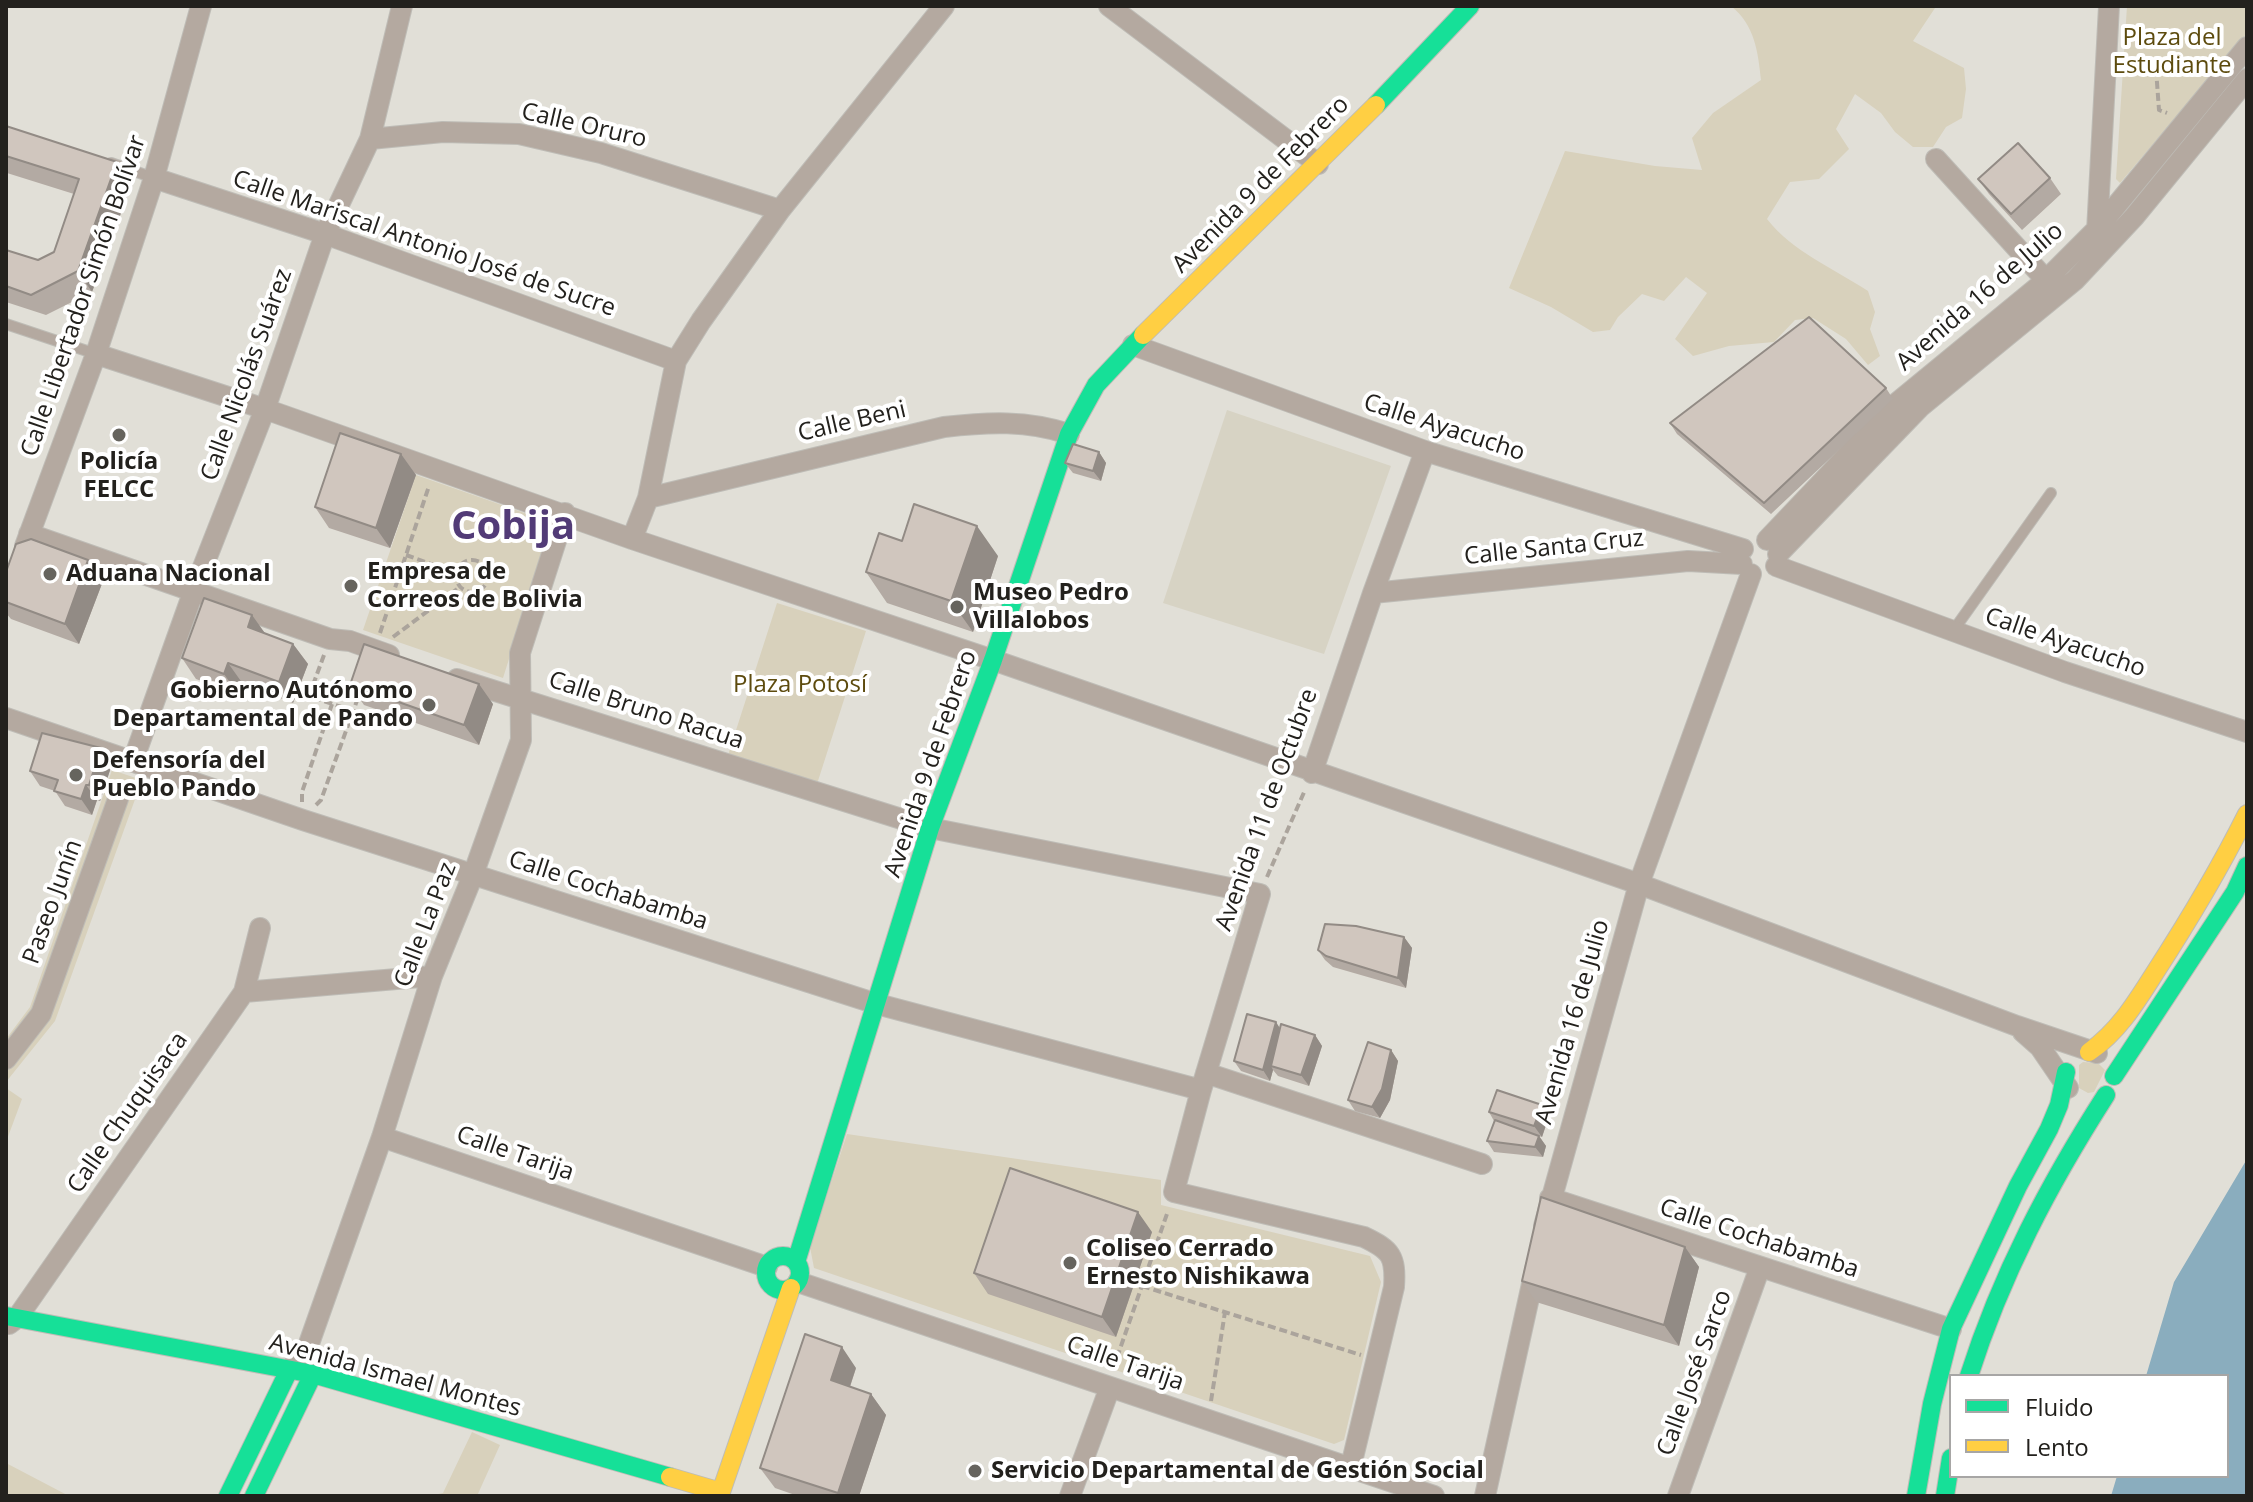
<!DOCTYPE html>
<meta charset="utf-8">
<style>
body{margin:0}
#map{position:relative;width:2253px;height:1502px;overflow:hidden;background:#e1dfd7;font-family:"Open Sans",sans-serif}
canvas{display:block}
.frame{position:absolute;inset:0;border:8px solid #23211d;pointer-events:none}
.legend{position:absolute;left:1949px;top:1374px;width:280px;height:104px;box-sizing:border-box;background:#fff;border:2px solid #a7a6a5;margin:0;padding:10px 14px;list-style:none;font-size:24px;color:#23211d}
.legend li{display:flex;align-items:center;gap:16px;height:40px}
.legend b{width:40px;border:2px solid #a7a6a5}
</style>
<div id="map">
<canvas width="2253" height="1502"></canvas>
<div class="frame"></div>
<ul class="legend">
<li><b style="height:10px;background:#16e098"></b>Fluido</li>
<li><b style="height:10px;background:#ffcf43"></b>Lento</li>
</ul>
</div>
<script>
const ctx = document.querySelector('canvas').getContext('2d');
ctx.lineJoin = 'round';
function fillPath(path, color) { ctx.fillStyle = color; ctx.fill(path, 'evenodd'); }
function strokePath(path, color, width, dash) { ctx.strokeStyle = color; ctx.lineWidth = width; ctx.lineCap = dash ? 'butt' : 'round'; ctx.setLineDash(dash || []); ctx.stroke(path); }
function write(font, color, halo, rows, align = 'center') {
  ctx.font = font + ' "Open Sans",sans-serif'; ctx.lineWidth = 8; ctx.setLineDash([]); ctx.textBaseline = 'middle'; ctx.strokeStyle = halo; ctx.fillStyle = color; for (const [text, x, y, turn = 0] of rows) {
    ctx.save(); ctx.translate(x, y); ctx.rotate((+turn || 0) * Math.PI / 180); ctx.textAlign = isNaN(turn) ? turn : align; if (halo) ctx.strokeText(text, 0, 0); ctx.fillText(text, 0, 0); ctx.restore();
  }
}
const built = new Path2D(`
 M 1227,410 L 1391,466 L 1324,654 L 1163,603 Z`);
const green = new Path2D(`
 M 1731,6 L 1942,6 L 1935,8 L 1913,41 L 1964,68 L 1966,89 L 1962,118 L 1946,127 L 1933,147 L 1913,147 L 1895,132 L 1881,113 L 1855,94 L 1836,129 L 1849,149 L 1819,179 L 1790,182 L 1767,219 C 1793,252 1833,268 1868,291 L 1875,312 L 1870,329 L 1880,356 L 1868,365 L 1846,339 L 1813,318 L 1795,320 L 1774,342 L 1729,346 L 1693,356 L 1675,339 L 1707,293 L 1686,277 L 1664,301 L 1642,294 L 1618,317 L 1610,330 L 1593,332 L 1551,307 L 1509,288 L 1565,151 L 1655,166 L 1702,170 L 1692,138 L 1713,113 L 1761,80 C 1758,52 1755,25 1731,6 Z
 M 2127,6 L 2247,6 L 2247,33 L 2120,183 L 2116,179 Z
 M 416,475 L 539,518 L 548,526 L 548,535 L 503,678 L 363,630 Z
 M 777,603 L 866,631 L 817,784 L 728,755 Z
 M 112,770 L 142,780 L 55,1021 L 6,1082 L 6,1039 L 30,1007 Z
 M 2083,1062 L 2098,1063 L 2105,1070 L 2094,1092 L 2088,1093 L 2079,1088 L 2079,1065 Z
 M 6,1088 L 22,1099 L 6,1142 Z
 M 847,1134 L 1161,1180 L 1161,1205 L 1370,1256 L 1381,1282 L 1344,1440 L 1334,1444 L 814,1268 L 810,1247 Z
 M 472,1432 L 500,1445 L 477,1496 L 429,1496 L 443,1493 Z
 M 6,1463 L 69,1496 L 6,1496 Z`);
const water = new Path2D(`
 M 2247,1159 L 2247,1496 L 2111,1496 L 2117,1476 L 2227,1476 L 2227,1376 L 2146,1376 L 2174,1282 Z`);
const path = new Path2D(`
 M 2156,69 L 2159,110 L 2167,113
 M 406,555 L 456,573
 M456 576a16 16 0 1 1 32 0a16 16 0 1 1-32 0Z
 M 380,633 L 429,486
 M 393,637 L 460,587
 M 324,655 L 309,696 L 353,711
 M 302,802 L 302,792 L 332,704
 M 316,805 L 321,800 L 359,695
 M 1267,877 L 1305,790
 M 6,1111 L 6,1119
 M 1142,1286 L 1361,1355
 M 1113,1369 L 1168,1211
 M 1211,1401 L 1225,1312`);
const lane = new Path2D(`
 M 111,163 L 154,178
 M 6,324 L 96,354
 M 1953,631 L 2051,493`);
const street = new Path2D(`
 M 1109,6 L 1318,164
 M 370,139 L 443,132 L 519,134 L 601,153 L 780,210
 M 1936,159 L 2046,280
 M 154,178 L 325,234 L 676,361
 M 2097,231 L 2109,6
 M 1133,345 L 1425,451 L 1743,549
 M 96,354 L 265,409 L 632,539 L 993,660 L 1639,884 L 2017,1026 L 2097,1053
 M 648,498 L 944,427 C 988,422 1027,420 1069,434
 M 29,534 L 330,639 L 350,641 L 389,655
 M 632,539 L 648,498 L 676,361 L 701,321 L 780,210 L 944,6
 M 1767,540 L 1898,402 L 2044,282 L 2097,229 L 2247,47
 M 25,546 L 96,354 L 154,178 L 201,6
 M 1778,554 L 1920,407 L 2075,280 L 2134,217 L 2247,79
 M 1776,566 L 2065,672 L 2247,732
 M 1373,593 L 1688,561 L 1742,564
 M 457,679 L 930,828 L 1260,894 L 1201,1090 L 1174,1192 L 1364,1237 C 1391,1250 1396,1256 1394,1287 L 1350,1470
 M 6,718 L 303,820 L 877,1004 L 1201,1090
 M 133,761 L 194,590 L 265,409 L 325,234 L 370,139 L 402,6
 M 1312,773 L 1373,593 L 1425,451
 M 244,992 L 432,976
 M 2023,1032 L 2040,1047 L 2068,1088
 M 6,1059 L 41,1014 L 118,799
 M 1206,1073 L 1482,1164
 M 382,1137 L 767,1267
 M 1550,1198 L 1951,1329
 M 1544,1226 L 1639,884 L 1751,574
 M 798,1282 L 1434,1496
 M 9,1324 L 17,1318 L 244,992 L 260,928
 M 289,1370 L 306,1352 L 382,1137 L 432,976 L 473,875 L 521,740 L 520,653 L 565,513
 M 1070,1496 L 1110,1387
 M 1485,1496 L 1536,1266
 M 1678,1496 L 1760,1267`);
const fast = new Path2D(`
 M 1376,105 L 1470,6
 M 2114,1076 L 2235,892 L 2247,866
 M766 1273a17 17 0 1 1 34 0a17 17 0 1 1-34 0Z
 M 796,1262 L 930,828 L 993,660 L 1069,434 L 1096,385 L 1143,335
 M 6,1316 L 313,1374 L 670,1477
 M 1969,1376 C 2001,1275 2049,1184 2106,1095
 M 228,1496 L 289,1370
 M 254,1496 L 313,1374
 M 1916,1496 L 1932,1404 L 1951,1329 L 2018,1186 L 2049,1129 L 2059,1105 L 2066,1072
 M 1945,1496 L 1951,1458`);
const slow = new Path2D(`
 M 1143,335 L 1376,105
 M 2089,1052 C 2119,1031 2137,1001 2156,971 C 2189,920 2220,868 2247,814
 M 670,1477 L 721,1492 L 791,1288`);
const wall = new Path2D(`
 M 6,126 L 132,183 L 92,292 L 46,315 L 6,302 L 6,250 L 38,260 L 54,252 L 74,194 L 7,173 L 6,175 Z
 M 2050,178 L 2061,194 L 2022,230 L 1989,194 L 1978,179 Z
 M 1886,388 L 1893,399 L 1771,514 L 1677,434 L 1670,423 Z
 M 1099,452 L 1106,463 L 1101,481 L 1073,473 L 1065,463 Z
 M 401,454 L 416,475 L 390,548 L 329,528 L 315,507 Z
 M 902,541 L 998,556 L 973,632 L 887,603 L 866,572 Z
 M 88,560 L 103,581 L 79,644 L 11,619 L 6,613 L 6,572 Z
 M 265,633 L 293,644 L 308,664 L 293,703 L 243,684 L 239,695 L 196,679 L 182,658 Z
 M 350,685 L 493,704 L 479,745 L 364,705 Z
 M 112,764 L 100,801 L 97,800 L 92,815 L 65,806 L 55,791 L 40,786 L 30,771 Z
 M 1404,937 L 1412,948 L 1406,988 L 1333,967 L 1325,960 L 1318,950 Z
 M 1280,1029 L 1315,1035 L 1322,1046 L 1309,1086 L 1278,1076 L 1273,1070 L 1270,1081 L 1241,1071 L 1234,1061 Z
 M 1391,1050 L 1398,1061 L 1390,1100 L 1380,1118 L 1355,1111 L 1348,1100 Z
 M 1489,1112 L 1549,1116 L 1542,1137 L 1539,1136 L 1546,1146 L 1543,1157 L 1494,1152 L 1487,1141 L 1494,1121 Z
 M 1152,1232 L 1116,1337 L 988,1294 L 974,1273 Z
 M 1685,1247 L 1699,1267 L 1679,1346 L 1536,1302 L 1522,1281 Z
 M 856,1368 L 850,1387 L 871,1394 L 886,1415 L 859,1496 L 798,1496 L 775,1488 L 760,1468 Z`);
const shadedWall = new Path2D(`
 M 117,162 L 132,183 L 92,292 L 78,271 Z
 M 1099,452 L 1106,463 L 1101,481 L 1093,471 Z
 M 401,454 L 416,475 L 390,548 L 376,528 Z
 M 977,526 L 998,556 L 973,632 L 951,601 Z
 M 88,560 L 103,581 L 79,644 L 65,624 Z
 M 252,615 L 267,636 L 248,627 Z
 M 293,644 L 308,664 L 293,703 L 279,682 Z
 M 228,663 L 243,684 L 239,695 L 224,674 Z
 M 479,684 L 493,704 L 479,745 L 464,725 Z
 M 101,748 L 112,764 L 100,801 L 89,785 Z
 M 86,785 L 97,800 L 92,815 L 81,799 Z
 M 1404,937 L 1412,948 L 1406,988 L 1398,978 Z
 M 1276,1022 L 1283,1033 L 1271,1066 L 1273,1070 L 1270,1081 L 1263,1070 Z
 M 1315,1035 L 1322,1046 L 1309,1086 L 1301,1075 Z
 M 1391,1050 L 1398,1061 L 1390,1100 L 1380,1118 L 1372,1107 Z
 M 1542,1105 L 1549,1116 L 1542,1137 L 1534,1126 Z
 M 1539,1136 L 1546,1146 L 1543,1157 L 1535,1147 Z
 M 1138,1212 L 1152,1232 L 1116,1337 L 1102,1317 Z
 M 1685,1247 L 1699,1267 L 1679,1346 L 1664,1325 Z
 M 842,1347 L 856,1368 L 845,1401 L 831,1380 Z
 M 871,1394 L 886,1415 L 859,1496 L 840,1496 L 838,1493 Z`);
const building = new Path2D(`
 M 6,126 L 117,162 L 78,271 L 31,295 L 6,286 L 6,250 L 38,260 L 54,252 L 79,179 L 6,156 Z
 M 2018,143 L 2050,178 L 2011,214 L 1978,179 Z
 M 1809,317 L 1886,388 L 1764,503 L 1670,423 Z
 M 340,433 L 401,454 L 376,528 L 315,507 Z
 M 1073,444 L 1099,452 L 1093,471 L 1065,463 Z
 M 914,504 L 977,526 L 951,601 L 866,572 L 879,533 L 902,541 Z
 M 31,539 L 88,560 L 65,624 L 6,602 L 6,572 L 16,544 Z
 M 204,598 L 252,615 L 248,627 L 293,644 L 279,682 L 228,663 L 224,674 L 182,658 Z
 M 364,644 L 479,684 L 464,725 L 350,685 Z
 M 42,733 L 101,748 L 89,785 L 86,785 L 81,799 L 54,791 L 58,780 L 30,771 Z
 M 1325,924 L 1356,926 L 1404,937 L 1398,978 L 1326,956 L 1318,950 Z
 M 1247,1014 L 1276,1022 L 1263,1070 L 1234,1061 Z
 M 1281,1024 L 1315,1035 L 1301,1075 L 1271,1066 Z
 M 1368,1042 L 1391,1050 L 1382,1089 L 1372,1107 L 1348,1100 Z
 M 1497,1090 L 1542,1105 L 1534,1126 L 1489,1112 Z
 M 1495,1120 L 1539,1136 L 1535,1147 L 1487,1141 Z
 M 1010,1168 L 1138,1212 L 1102,1317 L 974,1273 Z
 M 1541,1197 L 1685,1247 L 1664,1325 L 1522,1281 Z
 M 805,1334 L 842,1347 L 831,1380 L 871,1394 L 838,1493 L 760,1468 Z`);
const markers = [
 [119,435,8,"#66645e"],
 [50,574,8,"#66645e"],
 [351,586,8,"#66645e"],
 [957,607,8,"#66645e"],
 [429,705,8,"#66645e"],
 [76,775,8,"#66645e"],
 [1070,1263,8,"#66645e"],
 [975,1471,8,"#66645e"]
];
const parkNames = [
 ["Plaza del",2172,38],
 ["Estudiante",2172,66],
 ["Plaza Potosí",800,685]
];
const streetNames = [
 ["Calle Oruro",584,126,13],
 ["Avenida 9 de Febrero",1261,185,-45],
 ["Calle Mariscal Antonio José de Sucre",424,244,19],
 ["Calle Libertador Simón Bolívar",84,296,-71],
 ["Avenida 16 de Julio",1980,297,-41],
 ["Calle Nicolás Suárez",247,375,-70],
 ["Calle Beni",852,422,-13],
 ["Calle Ayacucho",1444,428,18],
 ["Calle Santa Cruz",1554,548,-6],
 ["Calle Ayacucho",2065,643,19],
 ["Calle Bruno Racua",646,711,18],
 ["Avenida 9 de Febrero",931,764,-71],
 ["Avenida 11 de Octubre",1267,810,-70],
 ["Calle Cochabamba",608,891,18],
 ["Paseo Junín",53,902,-70],
 ["Calle La Paz",426,925,-69],
 ["Avenida 16 de Julio",1573,1022,-74],
 ["Calle Chuquisaca",128,1113,-55],
 ["Calle Tarija",515,1154,19],
 ["Calle Cochabamba",1759,1239,18],
 ["Calle Tarija",1125,1364,19],
 ["Calle José Sarco",1695,1373,-70],
 ["Avenida Ismael Montes",395,1376,15]
];
const poiNames = [
 ["Policía",119,462,"center"],
 ["FELCC",119,490,"center"],
 ["Empresa de",367,572],
 ["Correos de Bolivia",367,600],
 ["Aduana Nacional",66,574],
 ["Museo Pedro",973,593],
 ["Villalobos",973,621],
 ["Gobierno Autónomo",413,691,"right"],
 ["Departamental de Pando",413,719,"right"],
 ["Defensoría del",92,761],
 ["Pueblo Pando",92,789],
 ["Coliseo Cerrado",1086,1249],
 ["Ernesto Nishikawa",1086,1277],
 ["Servicio Departamental de Gestión Social",991,1471]
];
const townNames = [
 ["Cobija",513,528]
];
fillPath(built, '#d7d3c4');
fillPath(green, '#d8d1bc');
fillPath(water, '#8aadbe');
strokePath(lane, '#bebcb6', 12);
strokePath(street, '#bebcb6', 22);
strokePath(fast, '#bebcb6', 20);
strokePath(slow, '#bebcb6', 20);
strokePath(path, '#aba49c', 4, [8, 4]);
strokePath(lane, '#b4a9a0', 10);
strokePath(street, '#b4a9a0', 20);
strokePath(fast, '#16e098', 18);
strokePath(slow, '#ffcf43', 18);
fillPath(wall, '#b3aaa3');
fillPath(shadedWall, '#928b85');
fillPath(building, '#d0c6be');
strokePath(building, '#928b85', 2);
for (const [x, y, r, color] of markers) { const dot = new Path2D(); dot.arc(x, y, r, 0, 2 * Math.PI); ctx.fillStyle = color; ctx.fill(dot); strokePath(dot, '#fff', 3); }
write('24px', '#5d4b0e', '#fff', parkNames);
write('24px', '#23211d', '#fff', streetNames);
write('bold 24px', '#23211d', '#fff', poiNames, 'left');
write('bold 40px', '#523b77', '#fff', townNames);
</script>
